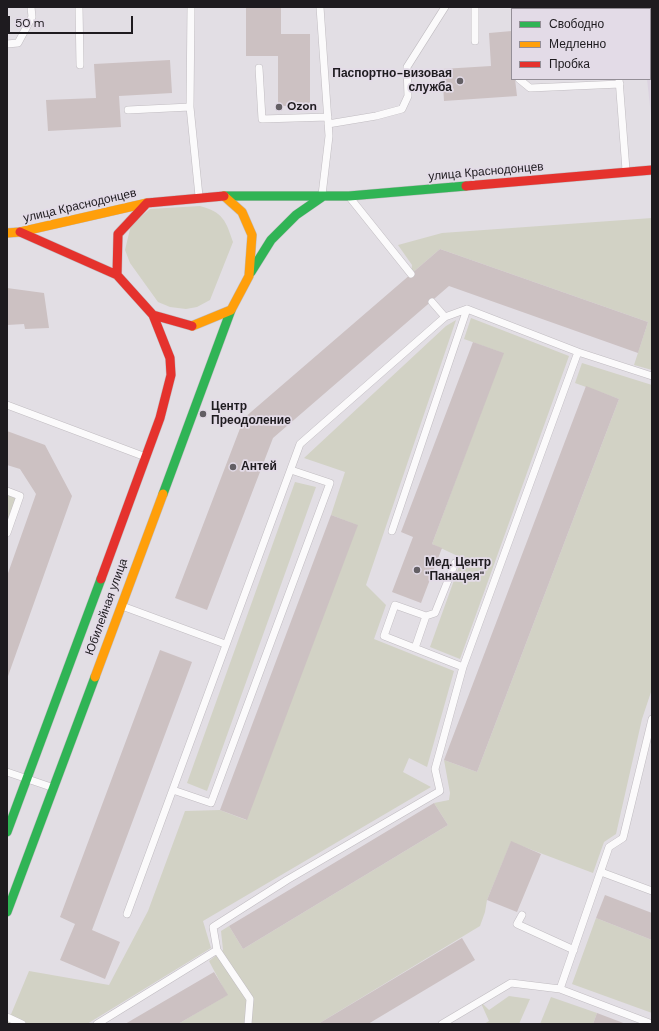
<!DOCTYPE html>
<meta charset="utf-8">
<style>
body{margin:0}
#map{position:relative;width:659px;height:1031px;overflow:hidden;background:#e2dee4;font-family:"DM Sans",sans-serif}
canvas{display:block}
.frame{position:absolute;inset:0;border:8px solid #1e1b1f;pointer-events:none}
.legend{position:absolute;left:511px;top:8px;width:140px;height:72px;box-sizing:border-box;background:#e3dbe7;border:1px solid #948e97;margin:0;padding:5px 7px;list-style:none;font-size:12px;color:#1e1b1f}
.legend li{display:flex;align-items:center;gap:8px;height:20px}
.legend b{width:20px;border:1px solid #948e97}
.scale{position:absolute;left:8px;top:16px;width:125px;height:18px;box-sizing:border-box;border:2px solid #1e1b1f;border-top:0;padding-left:5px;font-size:12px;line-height:14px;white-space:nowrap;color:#1e1b1f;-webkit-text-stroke:3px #e3dbe7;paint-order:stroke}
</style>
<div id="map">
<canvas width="659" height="1031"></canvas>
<div class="frame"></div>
<ul class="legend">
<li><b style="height:5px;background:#30b455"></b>Свободно</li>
<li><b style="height:5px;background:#ff9f0a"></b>Медленно</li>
<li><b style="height:5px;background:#e5322d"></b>Пробка</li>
</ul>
<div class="scale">50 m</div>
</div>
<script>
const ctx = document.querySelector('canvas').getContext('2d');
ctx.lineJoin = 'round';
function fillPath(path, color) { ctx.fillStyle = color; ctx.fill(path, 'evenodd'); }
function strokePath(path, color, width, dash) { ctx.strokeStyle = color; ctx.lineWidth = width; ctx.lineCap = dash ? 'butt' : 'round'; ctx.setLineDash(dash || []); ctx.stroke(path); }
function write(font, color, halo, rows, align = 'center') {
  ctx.font = font + ' "DM Sans",sans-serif'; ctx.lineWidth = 3.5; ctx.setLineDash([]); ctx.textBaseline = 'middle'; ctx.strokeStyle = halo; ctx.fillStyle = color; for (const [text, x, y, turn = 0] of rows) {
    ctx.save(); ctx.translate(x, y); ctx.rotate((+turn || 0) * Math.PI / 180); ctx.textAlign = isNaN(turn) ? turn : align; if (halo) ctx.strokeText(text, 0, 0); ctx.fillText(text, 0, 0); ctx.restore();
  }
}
const built = new Path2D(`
 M 640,7 L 652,7 L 652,124 L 647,79 L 650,79 L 650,9 L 640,9 Z`);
const green = new Path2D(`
 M 200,206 C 223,212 226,221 233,242 L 210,300 L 197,307 L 186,309 L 170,307 L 158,302 L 130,263 L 125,250 L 131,225 L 150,209 Z
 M 652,218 L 652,370 L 634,365 L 648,322 L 440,249 L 411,274 L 412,265 L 398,245 L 442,233 Z
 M 471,318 L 569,356 L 460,659 L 430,647 L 462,558 L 432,544 L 503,353 L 464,339 Z
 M 456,320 L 366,585 L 386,605 L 374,639 L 454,671 L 427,767 L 409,758 L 403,772 L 431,787 L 203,921 L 211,948 L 87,1024 L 7,1024 L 29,971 L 109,985 L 148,911 L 185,811 L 220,810 L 246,820 L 357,525 L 331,515 L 345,472 L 304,458 L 446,326 Z
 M 582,363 L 652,385 L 652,689 L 642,719 L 616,834 L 604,842 L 593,873 L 511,842 L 487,900 L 485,912 L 480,926 L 318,1024 L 178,1024 L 227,995 L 209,961 L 223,950 L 221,931 L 229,926 L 243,949 L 448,825 L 434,803 L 449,800 L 450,793 L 444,760 L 477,772 L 619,399 L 575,383 Z
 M 295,482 L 316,487 L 207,791 L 187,783 Z
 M 7,491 L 20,496 L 7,533 Z
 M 596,918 L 652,940 L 652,1013 L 572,984 Z
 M 509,996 L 530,999 L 519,1024 L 484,1024 L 489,1021 L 480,1001 L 489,1010 Z
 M 551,997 L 597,1013 L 593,1024 L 540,1024 Z`);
const building = new Path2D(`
 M 246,7 L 281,7 L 281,34 L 310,34 L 310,106 L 278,106 L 278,56 L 246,56 Z
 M 546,7 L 586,7 L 586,9 L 546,9 Z
 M 512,31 L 512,79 L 515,79 L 517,96 L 444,101 L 442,69 L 491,66 L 489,33 Z
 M 170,60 L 172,93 L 119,96 L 121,127 L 48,131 L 46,100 L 96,98 L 94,64 Z
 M 440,249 L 648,322 L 638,353 L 449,286 L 273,438 L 207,610 L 175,598 L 244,418 Z
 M 7,288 L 44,293 L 49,328 L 25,329 L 24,324 L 7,325 Z
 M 473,342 L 504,353 L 432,544 L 442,548 L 421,603 L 392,592 L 413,537 L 401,532 Z
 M 586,386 L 619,399 L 477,772 L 444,760 Z
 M 7,431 L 45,445 L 72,496 L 7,679 L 7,576 L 36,494 L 20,469 L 7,465 Z
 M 331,515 L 358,525 L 247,820 L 220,810 Z
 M 160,650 L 192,662 L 92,930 L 120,942 L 105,979 L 60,960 L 75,924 L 60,917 Z
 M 434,803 L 448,825 L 243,949 L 229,926 Z
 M 511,841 L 541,854 L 517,912 L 487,900 Z
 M 605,895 L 652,913 L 652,940 L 596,918 Z
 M 462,938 L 475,960 L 368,1024 L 318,1024 Z
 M 214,972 L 228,995 L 178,1024 L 125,1024 Z
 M 597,1013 L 626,1024 L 593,1024 Z`);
const lane = new Path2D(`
 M 79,7 L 80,65
 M 191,7 L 190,107 L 199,196
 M 320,7 L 329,136 L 322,195
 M 614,7 L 614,9
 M 475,41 L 475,7
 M 7,44 L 18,43 L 32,17 L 31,7
 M 259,68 L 262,119 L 328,117
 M 519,79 L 530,88 L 620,84
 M 619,79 L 626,170
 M 128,110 L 190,107
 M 328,124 L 376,116 L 402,109 L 408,96 L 407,67 L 445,7
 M 351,199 L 411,274
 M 432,302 L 445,317
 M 7,405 L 143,456
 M 7,491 L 20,496 L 7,533
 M 392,531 L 467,309
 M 455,563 L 435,613 L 426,616 L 395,605 L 384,636 L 463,667
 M 122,606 L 225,644
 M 415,648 L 426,616
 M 7,772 L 51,787
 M 173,790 L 211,803 L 330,483 L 291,470
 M 601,872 L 652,891
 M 127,914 L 300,444 L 445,317 L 467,309 L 578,352 L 652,376
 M 522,915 L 517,924 L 574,950
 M 217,950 L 213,927 L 287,880 L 440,791 L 435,769 L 463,667 L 578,352
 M 560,989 L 609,847 L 623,838 L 652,719
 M 7,1017 L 22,1024
 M 97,1024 L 217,950 L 250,999 L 248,1024
 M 442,1024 L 511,983 L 560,989 L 652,1024`);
const fast = new Path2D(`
 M 224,196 L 349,196 L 466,186
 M 251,272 L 271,240 L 296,215 L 322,197
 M 163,494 L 231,310
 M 7,832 L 101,579
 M 7,912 L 95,677`);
const slow = new Path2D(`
 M 7,233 L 20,232 L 147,203
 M 192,326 L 231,310 L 249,276 L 252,235 L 242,212 L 224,196
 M 95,677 L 163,494`);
const jam = new Path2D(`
 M 466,186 L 652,170
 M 20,232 L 117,275
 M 192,326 L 153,315 L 117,275 L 118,234 L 147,203 L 224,196
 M 101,579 L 160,418 L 171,375 L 170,358 L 153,315`);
const markers = [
 [460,81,4,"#635f64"],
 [279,107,4,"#635f64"],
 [203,414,4,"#635f64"],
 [233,467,4,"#635f64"],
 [417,570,4,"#635f64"]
];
const poiNames = [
 ["Паспортно-визовая",452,74,"right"],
 ["служба",452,88,"right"],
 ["Ozon",287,107],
 ["Центр",211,407],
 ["Преодоление",211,421],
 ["Антей",241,467],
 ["Мед. Центр",425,563],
 ["\"Панацея\"",425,577]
];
const streetNames = [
 ["улица Краснодонцев",486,172,-5],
 ["улица Краснодонцев",80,206,-13],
 ["Юбилейная улица",107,607,-70]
];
fillPath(built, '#dcd3e0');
fillPath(green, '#d2d2c5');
fillPath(building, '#ccc1c2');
strokePath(lane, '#c0bcc1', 8);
strokePath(fast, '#c0bcc1', 10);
strokePath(slow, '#c0bcc1', 10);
strokePath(jam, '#c0bcc1', 10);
strokePath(lane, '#fbfafb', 7);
strokePath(fast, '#30b455', 9);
strokePath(slow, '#ff9f0a', 9);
strokePath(jam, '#e5322d', 9);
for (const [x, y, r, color] of markers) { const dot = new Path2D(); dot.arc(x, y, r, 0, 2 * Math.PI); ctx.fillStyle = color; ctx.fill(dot); strokePath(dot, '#e3dbe7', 1.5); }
write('bold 12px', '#1e1b1f', '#e3dbe7', poiNames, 'left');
write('12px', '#1e1b1f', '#e3dbe7', streetNames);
</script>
